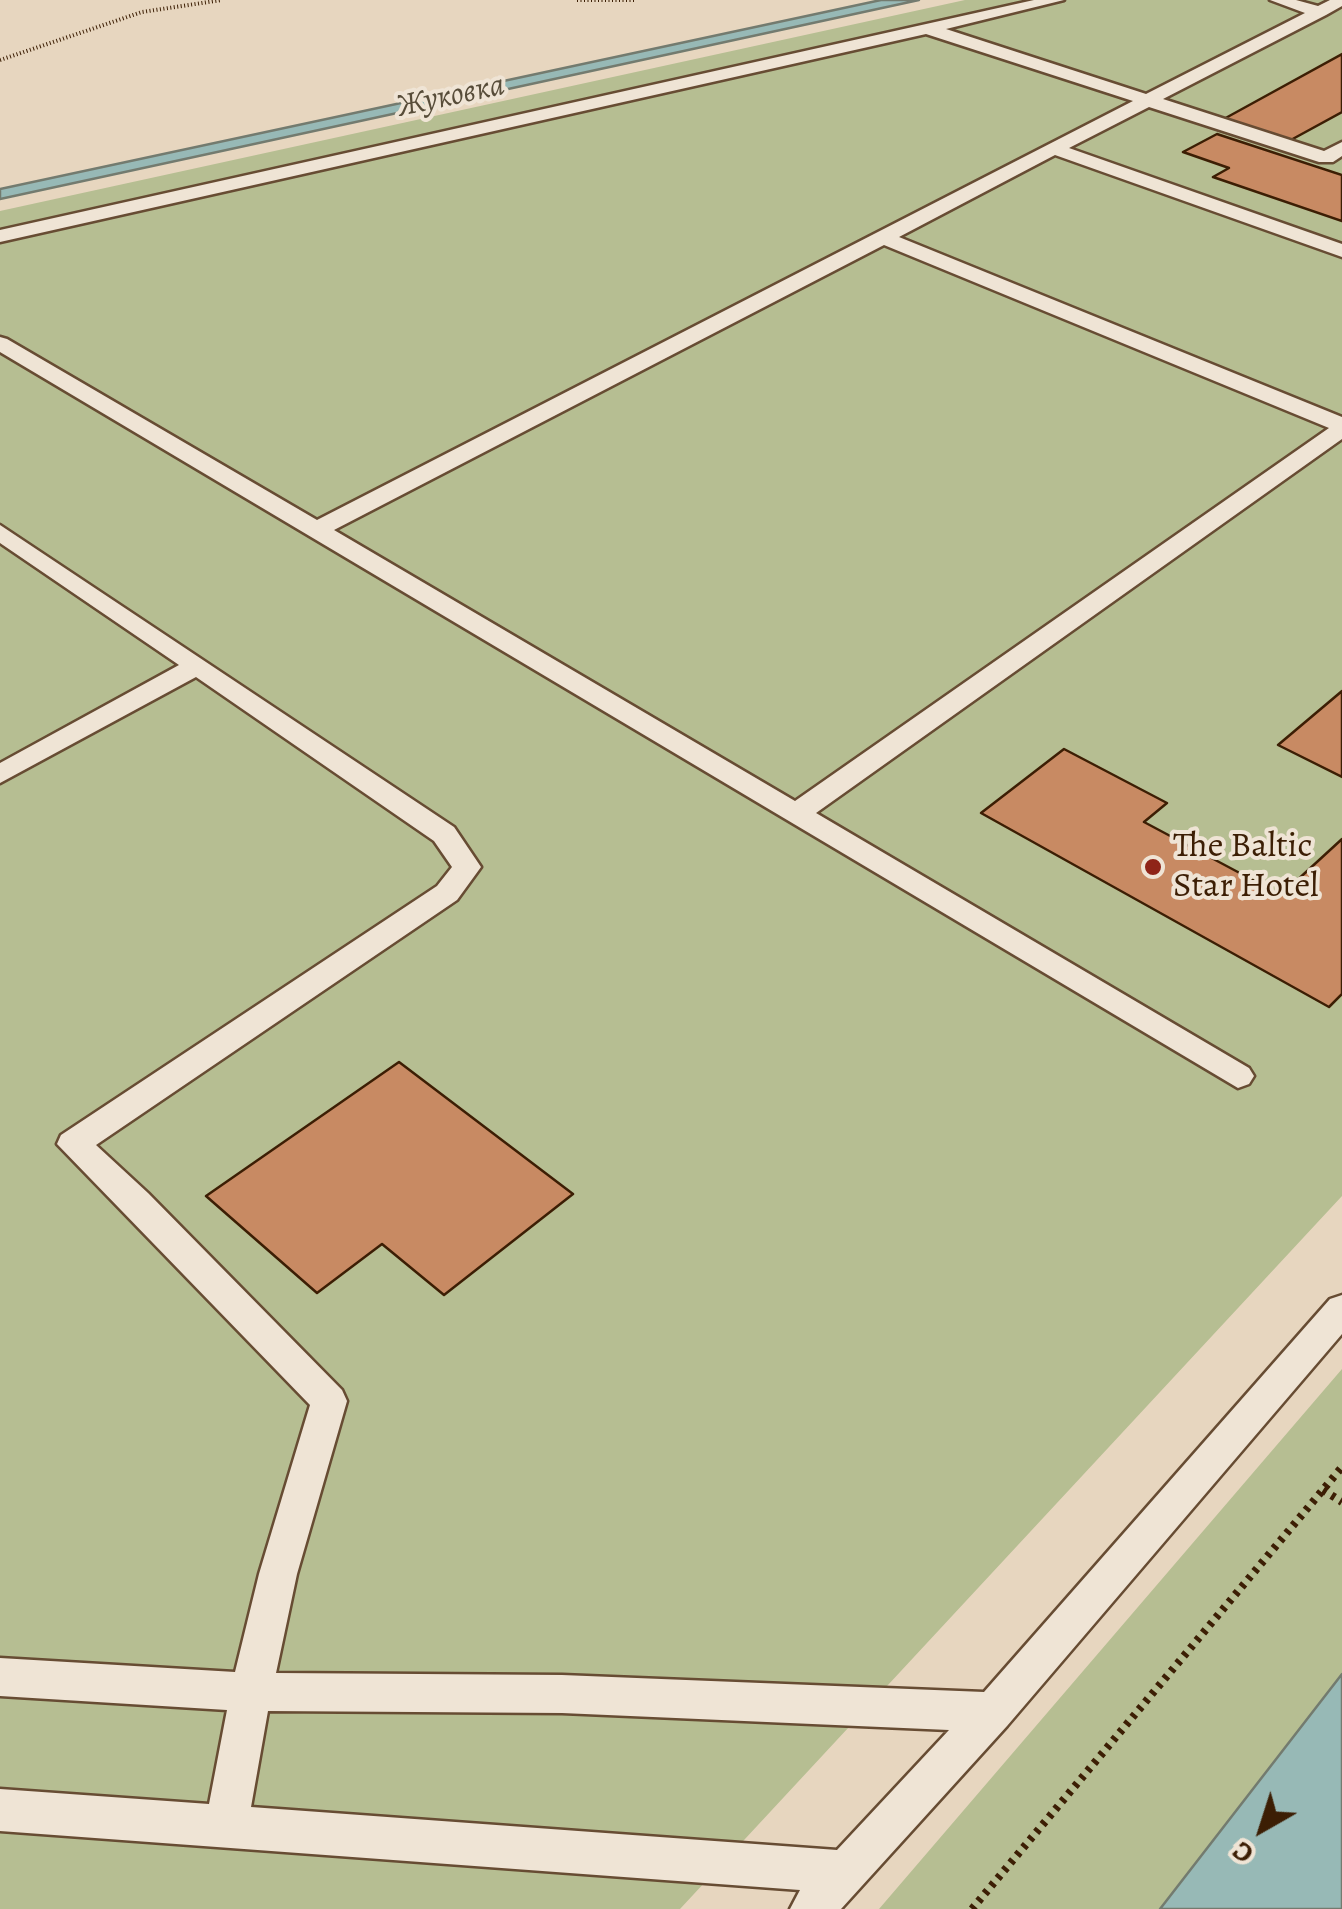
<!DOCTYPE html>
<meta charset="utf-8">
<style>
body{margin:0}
#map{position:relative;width:1342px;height:1909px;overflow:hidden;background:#e7d6bf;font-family:Alegreya,serif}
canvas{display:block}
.north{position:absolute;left:1212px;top:1779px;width:100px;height:100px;-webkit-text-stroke:8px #efe4d5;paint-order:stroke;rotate:219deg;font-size:28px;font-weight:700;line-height:40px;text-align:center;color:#3c1e04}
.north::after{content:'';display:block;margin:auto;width:35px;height:45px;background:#3c1e04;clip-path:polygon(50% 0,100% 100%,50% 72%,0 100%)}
</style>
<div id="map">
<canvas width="1342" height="1909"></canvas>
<div class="north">С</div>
</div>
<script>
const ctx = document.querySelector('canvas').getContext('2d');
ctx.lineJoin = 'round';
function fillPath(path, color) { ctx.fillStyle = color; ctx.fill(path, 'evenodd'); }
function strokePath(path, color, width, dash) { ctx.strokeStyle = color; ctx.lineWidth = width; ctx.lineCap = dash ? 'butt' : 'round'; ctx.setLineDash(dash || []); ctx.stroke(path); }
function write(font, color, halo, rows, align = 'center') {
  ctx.font = font + ' Alegreya,serif'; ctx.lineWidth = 8; ctx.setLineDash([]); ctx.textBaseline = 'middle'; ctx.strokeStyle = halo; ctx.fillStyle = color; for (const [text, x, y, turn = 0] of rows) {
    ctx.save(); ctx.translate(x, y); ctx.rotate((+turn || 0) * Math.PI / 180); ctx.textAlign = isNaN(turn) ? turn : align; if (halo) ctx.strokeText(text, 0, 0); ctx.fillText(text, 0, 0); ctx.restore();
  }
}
const green = new Path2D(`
 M 965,0 L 1342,0 L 1342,1196 L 680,1909 L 0,1909 L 0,211 Z
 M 1342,1369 L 1342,1909 L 879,1909 Z`);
const water = new Path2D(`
 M 881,0 L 919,0 L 0,199 L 0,189 Z
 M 1342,1674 L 1342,1909 L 1160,1909 Z`);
const building = new Path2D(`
 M 1342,54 L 1342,112 L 1289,141 L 1222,120 Z
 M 1217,134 L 1342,175 L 1342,221 L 1213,177 L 1229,168 L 1183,152 Z
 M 1342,691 L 1342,777 L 1278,745 Z
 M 1064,749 L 1167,803 L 1144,822 L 1281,895 L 1342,839 L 1342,994 L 1329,1007 L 981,813 Z
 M 399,1062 L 573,1194 L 444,1295 L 382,1244 L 317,1293 L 206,1196 Z`);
const pathFar1 = new Path2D(`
 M 577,0 L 635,0
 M 0,60 L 142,12 L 222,0`);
const path = new Path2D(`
 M 1323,1490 L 1342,1502
 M 972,1909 L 1342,1467`);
const service = new Path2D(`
 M 1034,0 L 1064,0 L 946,29 L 1146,94 L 1305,13 L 1270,0 L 1296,0 L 1318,6 L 1330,0 L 1342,0 L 1342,6 L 1326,15 L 1163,99 L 1324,151 L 1342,142 L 1342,156 L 1333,162 L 1319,162 L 1149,107 L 1069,148 L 1342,244 L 1342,257 L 1055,155 L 899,237 L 1342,417 L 1342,439 L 816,813 L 1249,1068 L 1254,1076 L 1249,1084 L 1238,1088 L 0,352 L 0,337 L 7,339 L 317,520 L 1133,101 L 926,34 L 0,242 L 0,230 ZM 884,245 L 1329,428 L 795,801 L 334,530 Z
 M 0,525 L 454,827 L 481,867 L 457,900 L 96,1145 L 148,1193 L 342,1390 L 347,1401 L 297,1574 L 276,1673 L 562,1675 L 984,1692 L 1330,1299 L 1342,1295 L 1342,1334 L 1007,1726 L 841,1909 L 790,1909 L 800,1890 L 0,1831 L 0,1789 L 209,1804 L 227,1710 L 0,1696 L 0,1658 L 235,1672 L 259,1574 L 310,1405 L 57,1144 L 61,1135 L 437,886 L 452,867 L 434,841 L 196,677 L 0,783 L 0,763 L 179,665 L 0,543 ZM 268,1711 L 562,1713 L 949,1730 L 837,1850 L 251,1807 Z`);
const markers = [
 [1153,867,10,"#8f2418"]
];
const farWaternames = [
 ["Жуковка",451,97,-12]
];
const poiNames = [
 ["The Baltic",1173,847],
 ["Star Hotel",1173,887]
];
fillPath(green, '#b6be92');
fillPath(water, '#97b9b6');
strokePath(water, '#737b6f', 2.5);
fillPath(building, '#c88a63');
strokePath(building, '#3c1e04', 2.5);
strokePath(service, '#674c33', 5);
strokePath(pathFar1, '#3c1e04', 4, [1, 2.5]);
strokePath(path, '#3c1e04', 8, [4, 6]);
fillPath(service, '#efe4d5');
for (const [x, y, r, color] of markers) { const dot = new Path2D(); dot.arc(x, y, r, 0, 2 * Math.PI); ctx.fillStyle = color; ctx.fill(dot); strokePath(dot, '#efe4d5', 4); }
write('italic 32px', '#574c39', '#efe4d5', farWaternames);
write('35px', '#3c1e04', '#efe4d5', poiNames, 'left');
</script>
